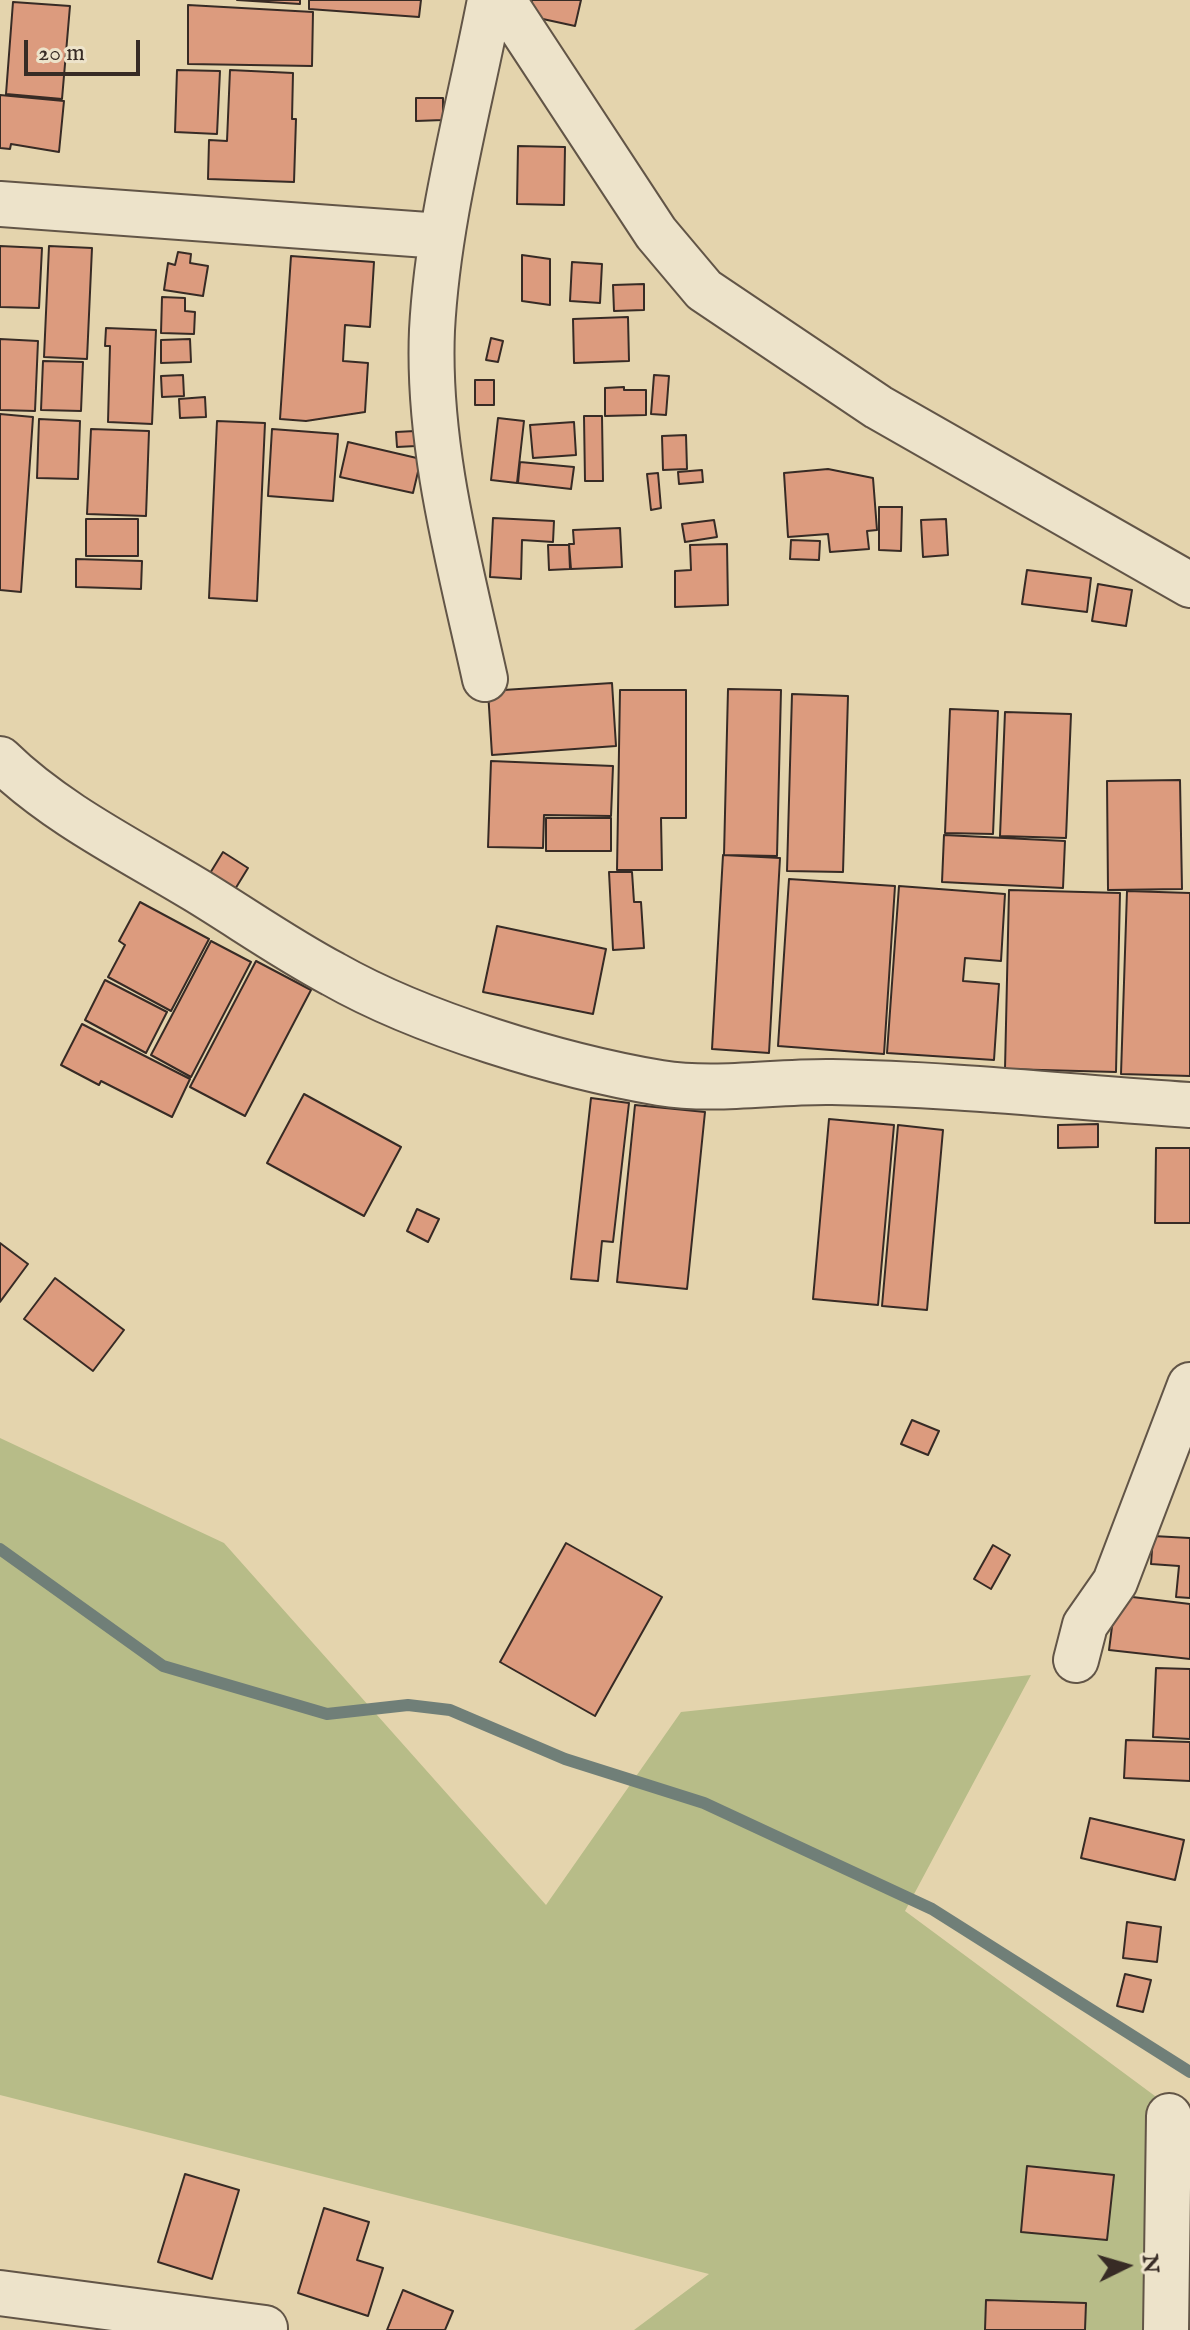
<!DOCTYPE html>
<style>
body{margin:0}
#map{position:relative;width:1190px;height:2330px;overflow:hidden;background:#e4d4ad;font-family:"IM FELL English",serif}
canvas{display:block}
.north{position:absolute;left:1086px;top:2226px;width:80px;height:80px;-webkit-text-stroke:6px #ede3ca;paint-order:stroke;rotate:85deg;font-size:22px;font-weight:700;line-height:32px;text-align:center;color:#372b25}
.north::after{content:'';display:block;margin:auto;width:28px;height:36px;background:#372b25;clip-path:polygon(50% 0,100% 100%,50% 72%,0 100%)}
.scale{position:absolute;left:24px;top:40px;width:116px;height:36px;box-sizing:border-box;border:4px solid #372b25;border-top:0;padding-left:10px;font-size:24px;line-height:28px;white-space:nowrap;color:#372b25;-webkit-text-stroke:6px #ede3ca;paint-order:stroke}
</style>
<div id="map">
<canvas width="1190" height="2330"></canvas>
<div class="north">N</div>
<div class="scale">20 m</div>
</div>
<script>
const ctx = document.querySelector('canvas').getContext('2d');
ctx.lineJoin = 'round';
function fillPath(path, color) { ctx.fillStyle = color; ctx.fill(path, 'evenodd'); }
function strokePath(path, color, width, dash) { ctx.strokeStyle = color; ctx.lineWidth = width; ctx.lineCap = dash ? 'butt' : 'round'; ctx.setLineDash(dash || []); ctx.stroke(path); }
const green = new Path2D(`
 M 0,1438 L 224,1543 L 546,1905 L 681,1712 L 1031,1675 L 905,1911 L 1155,2096 L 1155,2330 L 634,2330 L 709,2274 L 0,2095 Z`);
const stream = new Path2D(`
 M 0,1549 L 163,1666 L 327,1714 L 408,1705 L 450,1710 L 565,1759 L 704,1803 L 932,1909 L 1190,2072`);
const building = new Path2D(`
 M 237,0 L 300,0 L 300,4 Z
 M 309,0 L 421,0 L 419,17 L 309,9 Z
 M 532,0 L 581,0 L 575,26 L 529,16 Z
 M 13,2 L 70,6 L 62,99 L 6,94 Z
 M 188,5 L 313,12 L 312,66 L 188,64 Z
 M 177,70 L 220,71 L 217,134 L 175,132 Z
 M 230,70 L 293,73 L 292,119 L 296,119 L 294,182 L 208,179 L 209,140 L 227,141 Z
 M 0,95 L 64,101 L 59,152 L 11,144 L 10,149 L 0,148 Z
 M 416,98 L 443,98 L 443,120 L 416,121 Z
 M 518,146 L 565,147 L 564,205 L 517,204 Z
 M 0,246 L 42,248 L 39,308 L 0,307 Z
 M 49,246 L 92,248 L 87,359 L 44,357 Z
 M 178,252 L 191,254 L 190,263 L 208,266 L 203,296 L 164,290 L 168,263 L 175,265 Z
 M 522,255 L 550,259 L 550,305 L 522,301 Z
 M 291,256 L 374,262 L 370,327 L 345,325 L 343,361 L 368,363 L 365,412 L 306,421 L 280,419 Z
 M 572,262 L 602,264 L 600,303 L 570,301 Z
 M 644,284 L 644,310 L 614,311 L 613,285 Z
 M 162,297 L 185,298 L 185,311 L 195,312 L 194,334 L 161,333 Z
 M 628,317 L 629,361 L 574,363 L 573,319 Z
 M 106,328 L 156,330 L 152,424 L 108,422 L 110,346 L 105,346 Z
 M 491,338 L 503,341 L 498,362 L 486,360 Z
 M 0,339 L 38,341 L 35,411 L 0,410 Z
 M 190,339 L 191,362 L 161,363 L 161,340 Z
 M 43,361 L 83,362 L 81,411 L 41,410 Z
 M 183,375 L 184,396 L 162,397 L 161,376 Z
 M 654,375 L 669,376 L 666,415 L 651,414 Z
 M 475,380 L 494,380 L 494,405 L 475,405 Z
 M 624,387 L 624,390 L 646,390 L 646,415 L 605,416 L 605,388 Z
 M 205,397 L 206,417 L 180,418 L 179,399 Z
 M 0,414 L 33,417 L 21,592 L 0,590 Z
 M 584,416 L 602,416 L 603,481 L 585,481 Z
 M 498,418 L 524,421 L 517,483 L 491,480 Z
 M 39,419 L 80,421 L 78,479 L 37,478 Z
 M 217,421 L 265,423 L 257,601 L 209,598 Z
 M 574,422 L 576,455 L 533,458 L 530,425 Z
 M 91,429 L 149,431 L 146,516 L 87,514 Z
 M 272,429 L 338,434 L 333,501 L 268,496 Z
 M 415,431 L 416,446 L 397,447 L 396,432 Z
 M 686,435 L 687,469 L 663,470 L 662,436 Z
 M 348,442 L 421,459 L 413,493 L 340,477 Z
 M 520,462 L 574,467 L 571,489 L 518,483 Z
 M 828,469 L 873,478 L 877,530 L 867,531 L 869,549 L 830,552 L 828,534 L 788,537 L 784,473 Z
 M 702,470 L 703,482 L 679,484 L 678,472 Z
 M 658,473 L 661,508 L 651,510 L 647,474 Z
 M 879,507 L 902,507 L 901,551 L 879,550 Z
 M 493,518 L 554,521 L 553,542 L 522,540 L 521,579 L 490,577 Z
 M 86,519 L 138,519 L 138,556 L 86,556 Z
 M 946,519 L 948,555 L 923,557 L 921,520 Z
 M 714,520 L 717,537 L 685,542 L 682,524 Z
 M 620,528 L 622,567 L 571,569 L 569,544 L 574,544 L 573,530 Z
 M 791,540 L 820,541 L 819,560 L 790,559 Z
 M 727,544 L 728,605 L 675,607 L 675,571 L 691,570 L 690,545 Z
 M 548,545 L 569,545 L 570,569 L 549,570 Z
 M 76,559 L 142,561 L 141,589 L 76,587 Z
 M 1027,570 L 1091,578 L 1087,612 L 1022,604 Z
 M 1098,584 L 1132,590 L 1126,626 L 1092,621 Z
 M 612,683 L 616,746 L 492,755 L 488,691 Z
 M 728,689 L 781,690 L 777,856 L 724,855 Z
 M 620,690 L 686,690 L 686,818 L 661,818 L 662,870 L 617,870 Z
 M 792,694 L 848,696 L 843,872 L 787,871 Z
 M 950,709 L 998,711 L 993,834 L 945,833 Z
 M 1005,712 L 1071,714 L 1066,838 L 1000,836 Z
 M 491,761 L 613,766 L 611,816 L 544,815 L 543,848 L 488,847 Z
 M 1180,780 L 1182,889 L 1108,890 L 1107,781 Z
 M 546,818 L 611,818 L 611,851 L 546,851 Z
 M 944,835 L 1065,841 L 1063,888 L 942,882 Z
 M 223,852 L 248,868 L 229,899 L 204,883 Z
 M 723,855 L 780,858 L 769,1053 L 712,1049 Z
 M 609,872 L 632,872 L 634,902 L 641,902 L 644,948 L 613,950 Z
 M 789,879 L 895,886 L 884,1054 L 778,1046 Z
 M 899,886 L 1005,894 L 1001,961 L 965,958 L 963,981 L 999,984 L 994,1060 L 887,1053 Z
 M 1009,890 L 1120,893 L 1116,1072 L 1005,1069 Z
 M 1127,891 L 1190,893 L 1190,1076 L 1121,1074 Z
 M 140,902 L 209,939 L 171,1011 L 108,977 L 125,945 L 119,941 Z
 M 497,926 L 606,949 L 593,1014 L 483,992 Z
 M 211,941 L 251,962 L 191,1077 L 151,1055 Z
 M 256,961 L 311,990 L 245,1116 L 190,1087 Z
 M 105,980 L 167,1012 L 146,1053 L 85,1020 Z
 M 82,1024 L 190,1079 L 172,1117 L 101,1081 L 99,1085 L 61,1065 Z
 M 304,1094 L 401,1147 L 364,1216 L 267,1163 Z
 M 591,1098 L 629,1103 L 613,1242 L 602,1241 L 598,1281 L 571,1279 Z
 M 635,1105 L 705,1112 L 687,1289 L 617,1282 Z
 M 829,1119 L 894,1125 L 878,1305 L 813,1299 Z
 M 1098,1124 L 1098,1147 L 1058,1148 L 1058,1125 Z
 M 898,1125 L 943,1130 L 927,1310 L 882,1306 Z
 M 1156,1148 L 1190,1148 L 1190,1223 L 1155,1223 Z
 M 417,1209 L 439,1219 L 428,1242 L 407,1231 Z
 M 0,1243 L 28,1264 L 0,1302 Z
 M 55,1278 L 124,1330 L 93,1371 L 24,1319 Z
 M 912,1420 L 939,1431 L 928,1455 L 901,1444 Z
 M 1153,1536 L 1190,1538 L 1190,1598 L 1176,1597 L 1179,1566 L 1151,1564 Z
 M 566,1543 L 662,1597 L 595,1716 L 500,1662 Z
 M 993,1545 L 1010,1555 L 991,1589 L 974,1579 Z
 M 1116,1595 L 1190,1604 L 1190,1659 L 1109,1650 Z
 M 1156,1668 L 1190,1669 L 1190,1739 L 1153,1737 Z
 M 1126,1740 L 1190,1742 L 1190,1781 L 1124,1778 Z
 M 1090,1818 L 1184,1840 L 1175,1880 L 1081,1858 Z
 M 1127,1922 L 1161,1927 L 1157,1962 L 1123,1958 Z
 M 1125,1974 L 1151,1980 L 1143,2012 L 1117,2006 Z
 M 1027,2166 L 1114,2175 L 1107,2240 L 1021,2232 Z
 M 185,2174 L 239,2190 L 212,2279 L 158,2262 Z
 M 324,2208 L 369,2222 L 357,2260 L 383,2268 L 368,2316 L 298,2293 Z
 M 403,2290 L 453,2311 L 445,2330 L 387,2330 Z
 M 986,2300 L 1086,2303 L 1085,2330 L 985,2330 Z`);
const minor = new Path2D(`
 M 503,0 L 656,233 L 704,290 L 878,407 L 1190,585
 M 0,204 L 441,236
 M 485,679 C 460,565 427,448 432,330 C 438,218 469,109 490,0
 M 0,759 C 55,813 130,850 196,890 C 242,918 286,949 333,974 C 421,1024 560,1066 660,1083 C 717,1092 774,1081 832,1082 C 951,1084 1071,1097 1190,1105
 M 1076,1660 L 1085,1625 L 1115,1582 L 1190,1385
 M 0,2293 L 265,2328
 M 1166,2330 L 1169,2116`);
fillPath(green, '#b7bc88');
strokePath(stream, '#707f78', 12);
fillPath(building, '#dc9b7e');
strokePath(building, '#372b25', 2);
strokePath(minor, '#625547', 48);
strokePath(minor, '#ede3ca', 44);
</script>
